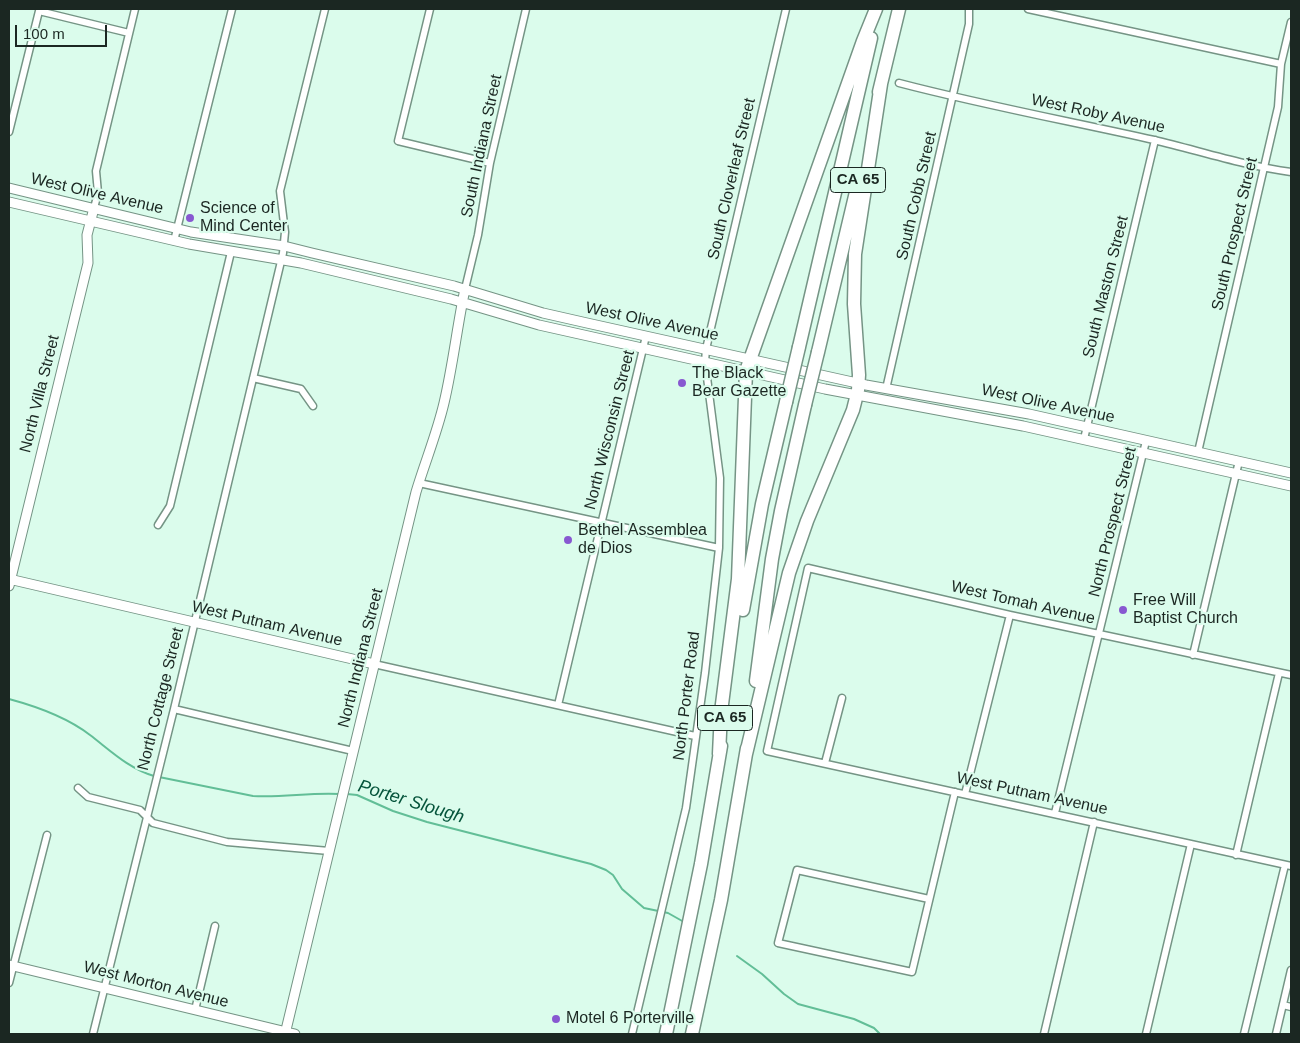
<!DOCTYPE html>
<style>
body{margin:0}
#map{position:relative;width:1300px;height:1043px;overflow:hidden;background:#dbfcec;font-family:Helvetica,sans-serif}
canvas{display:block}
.frame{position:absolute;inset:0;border:10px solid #1b2722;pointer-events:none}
.scale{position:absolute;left:15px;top:25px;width:92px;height:22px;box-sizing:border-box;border:2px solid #1b2722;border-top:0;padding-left:6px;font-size:15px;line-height:18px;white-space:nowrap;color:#1b2722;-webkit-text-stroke:4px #dbfcec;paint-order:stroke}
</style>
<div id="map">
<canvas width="1300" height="1043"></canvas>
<div class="frame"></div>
<div class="scale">100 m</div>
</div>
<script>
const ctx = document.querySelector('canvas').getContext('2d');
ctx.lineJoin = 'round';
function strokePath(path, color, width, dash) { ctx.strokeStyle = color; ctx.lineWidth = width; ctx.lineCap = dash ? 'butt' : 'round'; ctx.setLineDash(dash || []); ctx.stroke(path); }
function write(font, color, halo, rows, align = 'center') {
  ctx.font = font + ' Helvetica,sans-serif'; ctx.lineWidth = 4.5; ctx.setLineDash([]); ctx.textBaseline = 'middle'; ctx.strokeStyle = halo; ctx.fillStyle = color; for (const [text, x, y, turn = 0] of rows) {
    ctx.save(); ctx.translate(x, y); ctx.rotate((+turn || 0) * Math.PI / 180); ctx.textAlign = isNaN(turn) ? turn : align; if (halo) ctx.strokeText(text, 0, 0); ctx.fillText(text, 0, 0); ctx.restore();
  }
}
const stream = new Path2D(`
 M 9,699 C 35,706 68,718 90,735 C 111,751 128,768 154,776
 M 159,777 L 253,796 C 282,798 311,792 340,794
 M 347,794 L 357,795 L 393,811 L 427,822 L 591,864 L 606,870 L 613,875 L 622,889 L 644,908 L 668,913 L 684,922
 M 737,956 L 762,974 L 784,994 L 798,1004 L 854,1019 L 874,1028 L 880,1034`);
const minor = new Path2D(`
 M 430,9 L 398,141 L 490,163
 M 1028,9 L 1281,64
 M 899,83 C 983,105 1069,121 1154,140 C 1200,151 1245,166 1291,172
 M 9,132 L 39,11 L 129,33
 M 94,208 L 98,193 L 96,171 L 135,9
 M 174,241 L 232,9
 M 465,289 L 478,235 L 490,163 L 526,9
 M 253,378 L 301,389 L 313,406
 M 886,389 L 969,24 L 969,9
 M 1084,439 L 1155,140
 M 1198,452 L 1278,107 L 1281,64 L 1291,22
 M 419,483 L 719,548
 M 158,525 L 170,506 L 231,252
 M 1193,655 L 1239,461
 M 374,664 L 695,736
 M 1291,675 L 1010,615 L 808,568 L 767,751 L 1291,866
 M 558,705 L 646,336
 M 174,709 L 353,751
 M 825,763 L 842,698
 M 78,788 L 88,797 L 140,810 L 153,823 L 227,842 L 329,851
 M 965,794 L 1010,615
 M 1055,813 L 1146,441
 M 1236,855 L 1279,673
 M 929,899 L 797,870 L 778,943 L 912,972 L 955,792
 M 9,983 L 47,835
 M 1283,1005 L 1291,1007
 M 195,1010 L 215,926
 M 93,1034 L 174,709 L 283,253 L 285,232 L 280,191 L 325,9
 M 632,1034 L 686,808 L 705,673 L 719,548 L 720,478 L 705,362 L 706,349 L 786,9
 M 1044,1034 L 1094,822
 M 1146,1034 L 1191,844
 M 1244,1034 L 1285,865
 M 1276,1034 L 1291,970`);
const tertiary = new Path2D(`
 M 9,579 L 374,664
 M 9,586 L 88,263 L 87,235 L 94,208`);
const secondary = new Path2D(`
 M 9,188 L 191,232 L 284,246 L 312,253 L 454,286 L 543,313 L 587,323 L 866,385 L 1029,414 L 1291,473
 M 9,202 L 189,244 L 301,263 L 451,299 L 539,325 L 825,389 L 1023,426 L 1291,486
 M 9,965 L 295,1034
 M 285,1034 L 416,492 C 425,462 437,433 444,403 C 453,365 457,327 465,289`);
const motorway = new Path2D(`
 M 879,92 L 899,9
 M 799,347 L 871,38
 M 818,352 L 856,192
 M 743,610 L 762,504 L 786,402
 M 756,681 L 772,559 L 781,511 L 805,405
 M 719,754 L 721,712 L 738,579 L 746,371 L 863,41 L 876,9
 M 746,754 L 789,573 L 807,521 L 853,410 L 858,390 L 859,375 L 854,304 L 855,254 L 881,84
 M 666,1034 L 701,864 L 721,746
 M 692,1034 L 721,900 L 747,748`);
const motorwayBridge = new Path2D(`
 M 786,402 L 799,347
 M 805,405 L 818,352`);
const markers = [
 [190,218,5,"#8858d1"],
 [682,383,5,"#8858d1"],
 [568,540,5,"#8858d1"],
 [1123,610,5,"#8858d1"],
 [556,1019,5,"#8858d1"]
];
const shields = [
 [858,180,55],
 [725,718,55]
];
const shieldNames = [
 ["CA 65",858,180],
 ["CA 65",725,718]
];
const streetNames = [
 ["West Roby Avenue",1098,114,12],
 ["South Indiana Street",482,146,-78],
 ["South Cloverleaf Street",732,179,-77],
 ["West Olive Avenue",97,194,13],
 ["South Cobb Street",917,196,-77],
 ["South Prospect Street",1235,234,-77],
 ["South Maston Street",1106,287,-76],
 ["West Olive Avenue",652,322,12],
 ["North Villa Street",40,394,-76],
 ["West Olive Avenue",1048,404,12],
 ["North Wisconsin Street",610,430,-76],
 ["North Prospect Street",1113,522,-76],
 ["West Tomah Avenue",1023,603,13],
 ["West Putnam Avenue",267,624,13],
 ["North Indiana Street",361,658,-76],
 ["North Porter Road",687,696,-83],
 ["North Cottage Street",161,699,-76],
 ["West Putnam Avenue",1032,794,12],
 ["West Morton Avenue",156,985,14]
];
const poiNames = [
 ["Science of",200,209],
 ["Mind Center",200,227],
 ["The Black",692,374],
 ["Bear Gazette",692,392],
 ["Bethel Assemblea",578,531],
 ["de Dios",578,549],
 ["Free Will",1133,601],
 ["Baptist Church",1133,619],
 ["Motel 6 Porterville",566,1019]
];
const waterNames = [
 ["Porter Slough",411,802,17]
];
strokePath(stream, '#62be97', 2);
strokePath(minor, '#759485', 9);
strokePath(tertiary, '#759485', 11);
strokePath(secondary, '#759485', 11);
strokePath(motorway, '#759485', 15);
strokePath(minor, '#fff', 6);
strokePath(tertiary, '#fff', 9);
strokePath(secondary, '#fff', 9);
strokePath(motorway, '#fff', 12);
strokePath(motorwayBridge, '#759485', 15, []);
strokePath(motorwayBridge, '#fff', 12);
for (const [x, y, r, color] of markers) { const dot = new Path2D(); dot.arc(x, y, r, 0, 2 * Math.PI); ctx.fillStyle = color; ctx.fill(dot); strokePath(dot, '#dbfcec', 2); }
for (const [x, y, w] of shields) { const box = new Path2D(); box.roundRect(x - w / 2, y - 12.5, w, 25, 4); ctx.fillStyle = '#dbfcec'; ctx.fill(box); strokePath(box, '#1b2722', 1); }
write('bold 15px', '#1b2722', null, shieldNames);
write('16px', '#1b2722', '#dbfcec', streetNames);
write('16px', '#1b2722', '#dbfcec', poiNames, 'left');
write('italic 18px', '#05543b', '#dbfcec', waterNames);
</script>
